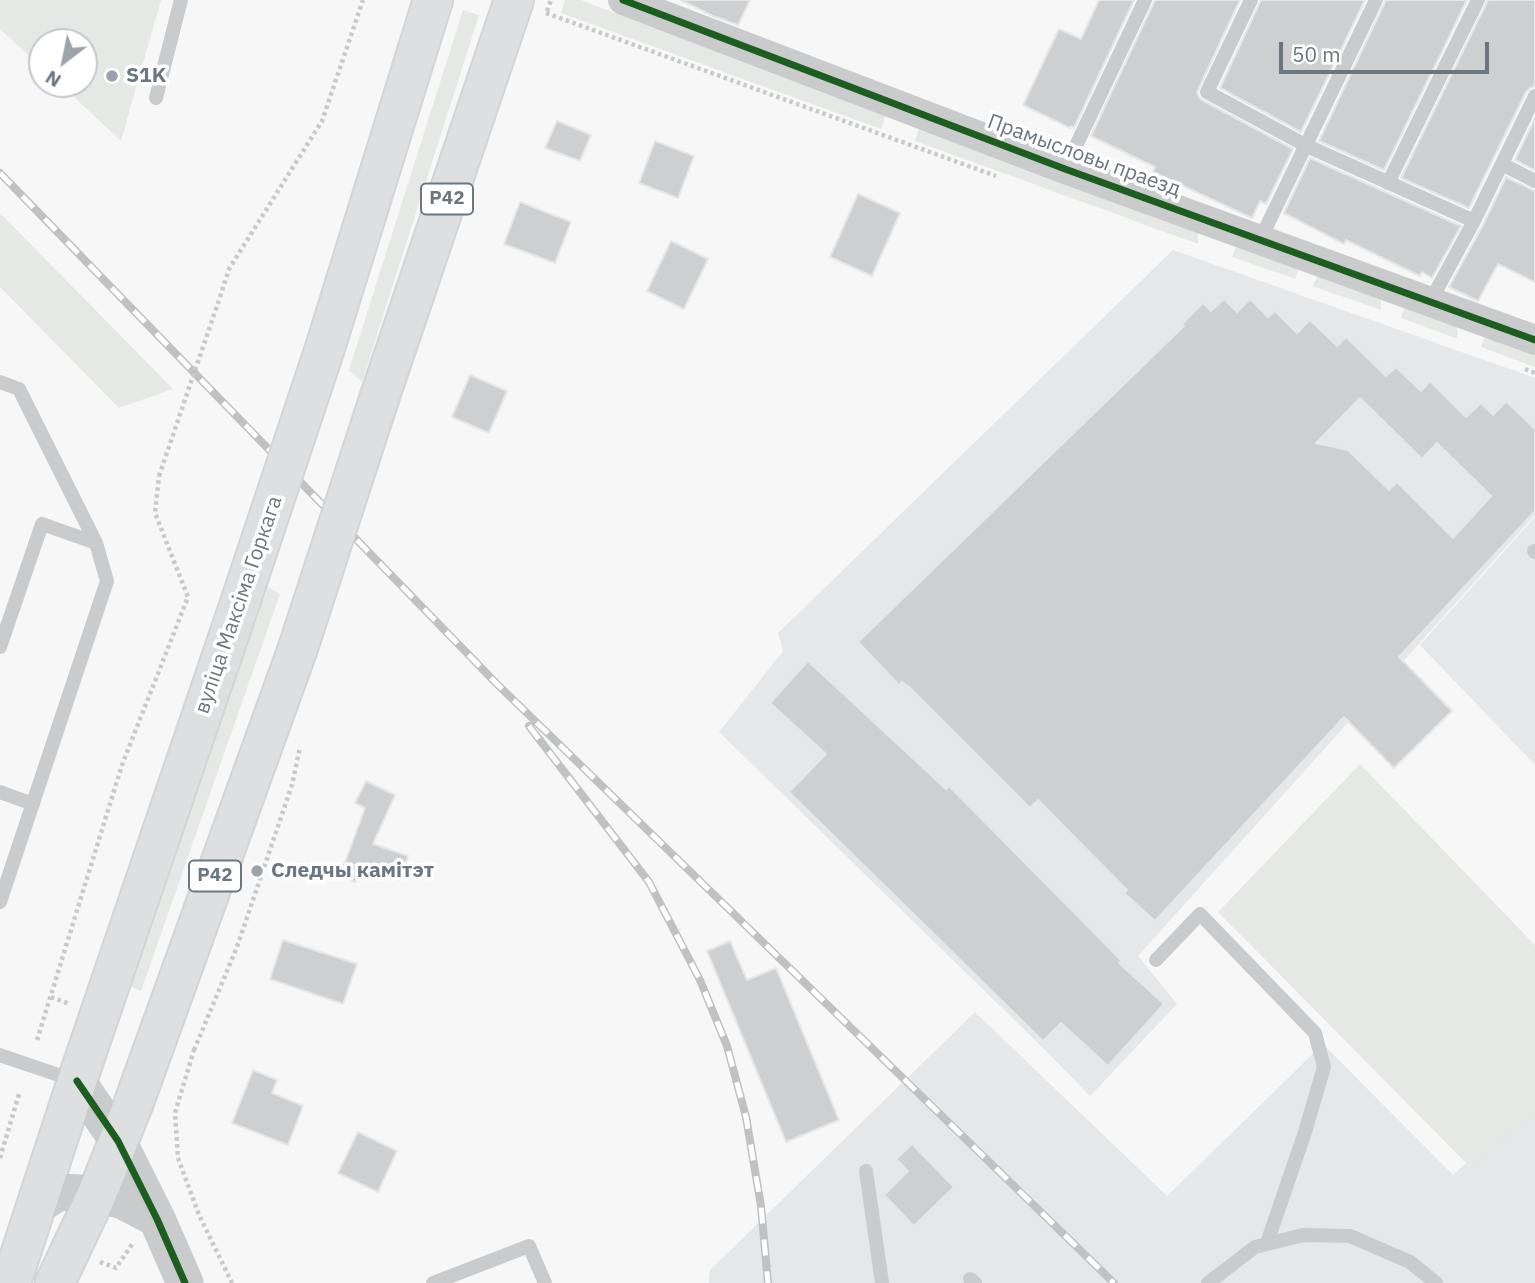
<!DOCTYPE html>
<meta charset="utf-8">
<style>
body{margin:0}
#map{position:relative;width:1535px;height:1283px;overflow:hidden;background:#f7f7f7;font-family:"IBM Plex Sans",sans-serif}
canvas{display:block}
.north{position:absolute;left:28px;top:28px;width:70px;height:70px;box-sizing:border-box;background:#fff;border:2px solid #c4c8cd;border-radius:50%;rotate:212deg;font-size:19px;font-weight:700;line-height:28px;text-align:center;color:#6b7683}
.north::after{content:'';display:block;margin:auto;width:24px;height:32px;background:#9ca3ac;clip-path:polygon(50% 0,100% 100%,50% 72%,0 100%)}
.scale{position:absolute;left:1279px;top:42px;width:210px;height:32px;box-sizing:border-box;border:4px solid #6b7683;border-top:0;padding-left:9px;font-size:21px;line-height:24px;white-space:nowrap;color:#6b7683;-webkit-text-stroke:5px #fff;paint-order:stroke}
</style>
<div id="map">
<canvas width="1535" height="1283"></canvas>
<div class="north">N</div>
<div class="scale">50 m</div>
</div>
<script>
const ctx = document.querySelector('canvas').getContext('2d');
ctx.lineJoin = 'round';
function fillPath(path, color) { ctx.fillStyle = color; ctx.fill(path, 'evenodd'); }
function strokePath(path, color, width, dash) { ctx.strokeStyle = color; ctx.lineWidth = width; ctx.lineCap = dash ? 'butt' : 'round'; ctx.setLineDash(dash || []); ctx.stroke(path); }
function write(font, color, halo, rows, align = 'center') {
  ctx.font = font + ' "IBM Plex Sans",sans-serif'; ctx.lineWidth = 7; ctx.setLineDash([]); ctx.textBaseline = 'middle'; ctx.strokeStyle = halo; ctx.fillStyle = color; for (const [text, x, y, turn = 0] of rows) {
    ctx.save(); ctx.translate(x, y); ctx.rotate((+turn || 0) * Math.PI / 180); ctx.textAlign = isNaN(turn) ? turn : align; if (halo) ctx.strokeText(text, 0, 0); ctx.fillText(text, 0, 0); ctx.restore();
  }
}
const built = new Path2D(`
 M 1173,250 L 1535,378 L 1535,515 L 1138,956 L 1177,1004 L 1090,1096 L 1045,1050 L 719,732 L 783,651 L 778,633 Z
 M 1535,517 L 1535,765 L 1420,645 Z
 M 975,1012 L 1167,1196 L 1323,1044 L 1453,1175 L 1535,1101 L 1535,1283 L 709,1283 L 710,1270 Z`);
const green = new Path2D(`
 M 0,0 L 161,0 L 121,141 L 60,84 L 84,84 L 84,42 L 42,42 L 42,68 L 0,29 Z
 M 565,0 L 580,0 L 886,113 L 881,129 L 561,13 Z
 M 463,10 L 479,15 L 362,382 L 349,370 Z
 M 920,125 L 1198,233 L 1198,244 L 915,141 Z
 M 0,213 L 173,389 L 119,408 L 0,287 Z
 M 1241,243 L 1294,263 L 1298,270 L 1295,279 L 1232,257 L 1235,249 Z
 M 1319,272 L 1377,293 L 1381,301 L 1381,310 L 1313,286 Z
 M 1411,306 L 1452,321 L 1457,327 L 1458,339 L 1401,318 L 1404,309 Z
 M 1492,335 L 1535,351 L 1535,367 L 1481,347 L 1484,338 Z
 M 268,587 L 280,594 L 141,991 L 126,985 Z
 M 1360,764 L 1535,945 L 1535,1111 L 1473,1170 L 1218,912 Z`);
const building = new Path2D(`
 M 681,0 L 750,0 L 738,25 L 713,16 Z
 M 1099,0 L 1134,0 L 1074,128 L 1071,126 L 1070,128 L 1023,105 L 1059,29 L 1081,39 Z
 M 1155,0 L 1240,0 L 1197,92 L 1199,97 L 1202,100 L 1293,149 L 1266,204 L 1260,201 L 1252,218 L 1153,172 L 1155,167 L 1091,136 Z
 M 1261,0 L 1365,0 L 1301,132 L 1220,88 Z
 M 1386,0 L 1467,0 L 1384,170 L 1319,141 Z
 M 1488,0 L 1535,0 L 1535,86 L 1530,88 L 1526,92 L 1469,208 L 1401,178 Z
 M 1535,118 L 1535,170 L 1515,160 Z
 M 557,121 L 591,135 L 580,161 L 545,148 Z
 M 655,141 L 694,156 L 678,198 L 639,183 Z
 M 1310,158 L 1461,226 L 1432,278 L 1422,272 L 1420,276 L 1346,240 L 1344,244 L 1284,213 Z
 M 1506,177 L 1535,191 L 1535,282 L 1498,264 L 1478,301 L 1449,287 L 1483,225 Z
 M 858,194 L 900,213 L 872,276 L 830,257 Z
 M 520,202 L 571,222 L 555,263 L 504,244 Z
 M 671,241 L 708,259 L 684,309 L 647,291 Z
 M 1224,299 L 1237,312 L 1250,299 L 1268,317 L 1275,311 L 1297,333 L 1310,320 L 1337,346 L 1346,337 L 1386,376 L 1396,367 L 1421,391 L 1430,381 L 1466,417 L 1481,403 L 1493,415 L 1506,401 L 1535,429 L 1535,511 L 1399,657 L 1452,711 L 1394,768 L 1344,717 L 1155,921 L 1124,893 L 1127,890 L 1038,800 L 1030,808 L 908,686 L 902,682 L 899,685 L 858,642 L 1184,326 L 1182,324 L 1203,303 L 1211,311 ZM 1360,398 L 1422,459 L 1437,443 L 1491,496 L 1453,538 L 1397,482 L 1389,490 L 1348,450 L 1316,443 Z
 M 470,375 L 507,391 L 489,433 L 452,417 Z
 M 808,661 L 946,789 L 949,786 L 1122,961 L 1119,963 L 1164,1004 L 1108,1066 L 1061,1023 L 1043,1041 L 789,792 L 826,754 L 770,703 Z
 M 366,781 L 395,795 L 373,844 L 408,856 L 399,880 L 362,867 L 355,882 L 340,876 L 365,808 L 355,803 Z
 M 283,940 L 357,964 L 343,1004 L 270,979 Z
 M 730,941 L 747,980 L 776,968 L 839,1120 L 786,1142 L 707,951 Z
 M 253,1070 L 277,1080 L 272,1093 L 303,1106 L 288,1145 L 232,1123 Z
 M 358,1132 L 397,1151 L 378,1192 L 338,1173 Z
 M 912,1144 L 954,1187 L 914,1226 L 884,1195 L 908,1171 L 896,1159 Z`);
const path = new Path2D(`
 M 547,11 L 551,0
 M 546,13 L 996,176
 M 220,297 L 229,269 L 322,121 L 363,0
 M 1525,369 L 1535,373
 M 51,997 L 70,1004
 M 37,1040 L 122,765 L 188,597 L 155,513 L 159,476
 M 193,1050 L 194,1050 L 175,1113 L 178,1158 L 199,1215 L 232,1283
 M 194,1050 L 237,947 L 292,785 L 300,747
 M 0,1158 L 19,1094
 M 100,1262 L 116,1268 L 133,1243`);
const service = new Path2D(`
 M 1251,0 L 1207,92 L 1307,146 L 1474,221
 M 156,98 L 181,0
 M 1502,164 L 1535,181
 M 1065,169 L 1145,0
 M 1388,183 L 1478,0
 M 1260,240 L 1376,0
 M 1430,302 L 1474,221 L 1535,96
 M 0,382 L 19,389 L 96,543
 M 1534,551 L 1535,552
 M 0,647 L 42,524 L 96,543 L 107,581 L 0,902
 M 0,792 L 33,804
 M 1156,960 L 1200,914 L 1315,1033 L 1324,1067 L 1305,1132 L 1267,1243
 M 0,1055 L 76,1081
 M 866,1171 L 882,1283
 M 970,1279 L 975,1283
 M 433,1283 L 529,1246 L 545,1283
 M 1208,1283 L 1255,1247 L 1303,1235 L 1350,1236 L 1410,1262 L 1436,1283`);
const minor = new Path2D(`
 M 623,0 L 1065,169 L 1535,340`);
const tertiary = new Path2D(`
 M 77,1081 L 118,1141 L 157,1219 L 185,1283
 M 36,1206 L 60,1192 L 97,1194 L 123,1201 L 157,1219`);
const primary = new Path2D(`
 M 325,348 L 433,0
 M 379,399 L 514,0
 M 11,1283 L 77,1081 L 241,600
 M 55,1283 L 97,1194 L 133,1105 L 298,648`);
const rail = new Path2D(`
 M 0,173 L 497,684 L 1114,1283
 M 529,726 L 649,882 L 700,980 L 727,1046 L 746,1117 L 761,1206 L 768,1283`);
const pathBridge = new Path2D(`
 M 159,476 L 220,297`);
const primaryBridge = new Path2D(`
 M 241,600 L 325,348
 M 298,648 L 379,399`);
const cycleway = new Path2D(`
 M 623,0 L 1065,169 L 1535,340
 M 77,1081 L 118,1141 L 157,1219 L 185,1283`);
const markers = [
 [112,76,7,"#9ca3ac"],
 [257,871,7,"#9ca3ac"]
];
const shields = [
 [447,199,52],
 [215,876,52]
];
const shieldNames = [
 ["Р42",447,199],
 ["Р42",215,876]
];
const poiNames = [
 ["S1K",126,76],
 ["Следчы камітэт",271,871]
];
const streetNames = [
 ["Прамысловы праезд",1084,156,20],
 ["вуліца Максіма Горкага",239,605,-71]
];
fillPath(built, '#e6e7e8');
fillPath(green, '#e6e8e5');
fillPath(building, '#cecfd0');
strokePath(building, '#e6e6e6', 2);
strokePath(primary, '#d3d4d5', 42);
strokePath(path, '#c8c9ca', 4.5, [3.5, 3.5]);
strokePath(service, '#cacbcc', 14);
strokePath(minor, '#cacbcc', 30);
strokePath(tertiary, '#cacbcc', 37);
strokePath(primary, '#dedfe0', 38);
strokePath(rail, '#c0c1c2', 8);
strokePath(rail, '#fff', 5, [16]);
strokePath(primaryBridge, '#d3d4d5', 42, []);
strokePath(pathBridge, '#c8c9ca', 4.5, [3.5, 3.5]);
strokePath(primaryBridge, '#dedfe0', 38);
strokePath(cycleway, '#1b5e20', 7);
for (const [x, y, r, color] of markers) { const dot = new Path2D(); dot.arc(x, y, r, 0, 2 * Math.PI); ctx.fillStyle = color; ctx.fill(dot); strokePath(dot, '#fff', 2.5); }
for (const [x, y, w] of shields) { const box = new Path2D(); box.roundRect(x - w / 2, y - 15.5, w, 31, 5); ctx.fillStyle = '#fff'; ctx.fill(box); strokePath(box, '#6b7683', 2); }
write('bold 19px', '#6b7683', null, shieldNames);
write('bold 21px', '#6b7683', '#fff', poiNames, 'left');
write('21px', '#6b7683', '#fff', streetNames);
</script>
